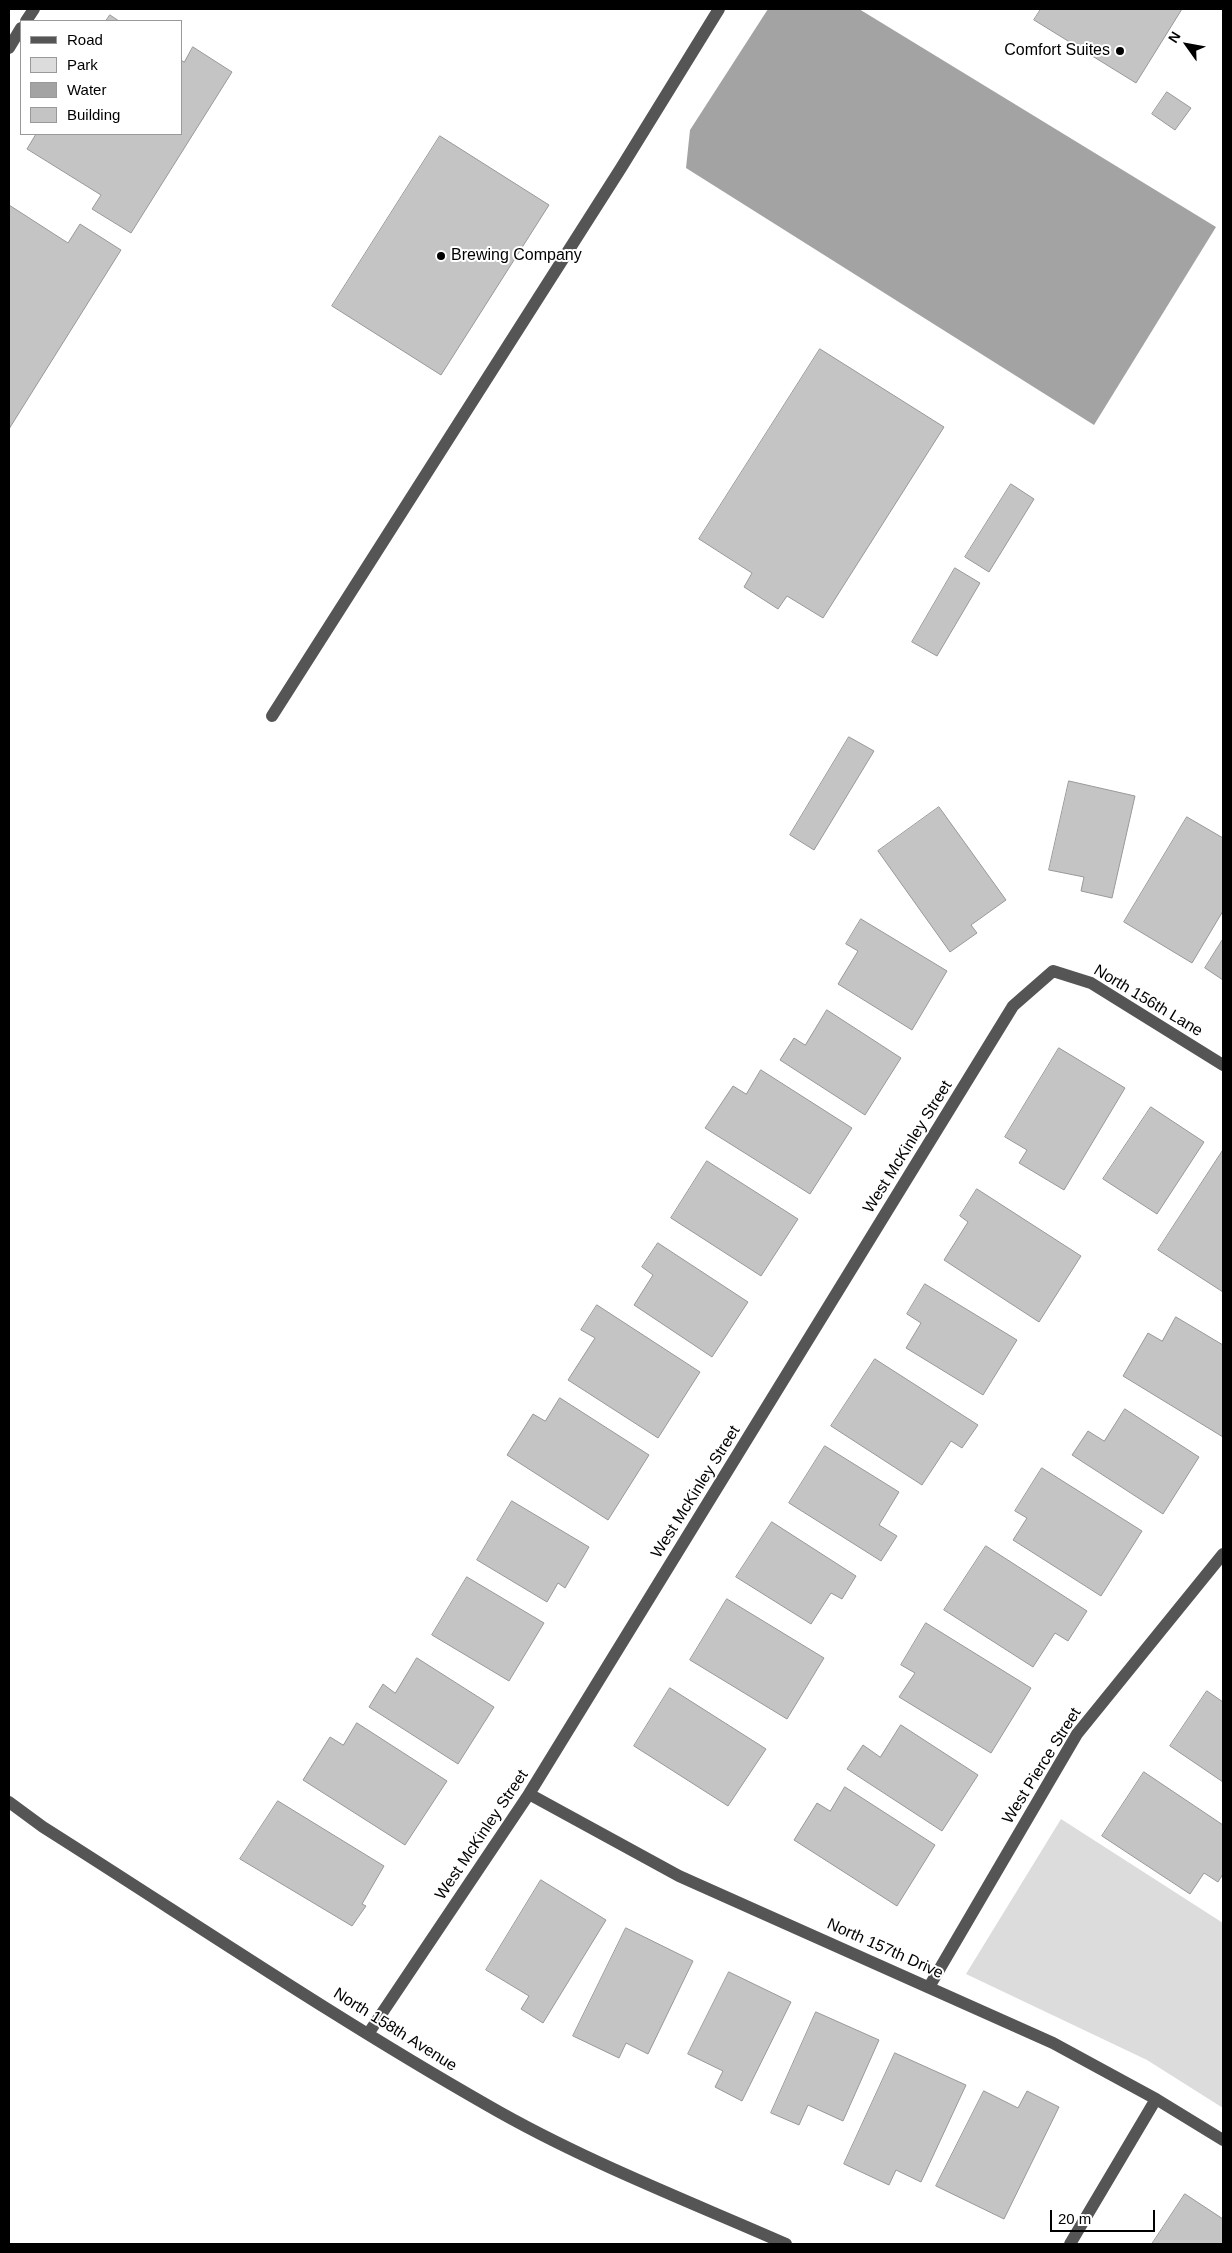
<!DOCTYPE html>
<style>
body{margin:0}
#map{position:relative;width:1232px;height:2253px;overflow:hidden;background:#fff;font-family:Arial,sans-serif}
canvas{display:block}
.frame{position:absolute;inset:0;border:10px solid #000;pointer-events:none}
.legend{position:absolute;left:20px;top:20px;width:162px;height:115px;box-sizing:border-box;background:#fff;border:1px solid #999;margin:0;padding:6px 9px;list-style:none;font-size:15px;color:#000}
.legend li{display:flex;align-items:center;gap:10px;height:25px}
.legend b{width:25px;border:1px solid #999}
.north{position:absolute;left:1162px;top:20px;width:50px;height:50px;-webkit-text-stroke:4px #fff;paint-order:stroke;rotate:302deg;font-size:14px;font-weight:700;line-height:20px;text-align:center;color:#000}
.north::after{content:'';display:block;margin:auto;width:18px;height:22px;background:#000;clip-path:polygon(50% 0,100% 100%,50% 72%,0 100%)}
.scale{position:absolute;left:1050px;top:2210px;width:105px;height:22px;box-sizing:border-box;border:2px solid #000;border-top:0;padding-left:6px;font-size:15px;line-height:18px;white-space:nowrap;color:#000;-webkit-text-stroke:4px #fff;paint-order:stroke}
</style>
<div id="map">
<canvas width="1232" height="2253"></canvas>
<div class="frame"></div>
<ul class="legend">
<li><b style="height:6px;background:#555"></b>Road</li>
<li><b style="height:14px;background:#dcdcdc"></b>Park</li>
<li><b style="height:14px;background:#a3a3a3"></b>Water</li>
<li><b style="height:14px;background:#c4c4c4"></b>Building</li>
</ul>
<div class="north">N</div>
<div class="scale">20 m</div>
</div>
<script>
const ctx = document.querySelector('canvas').getContext('2d');
ctx.lineJoin = 'round';
function fillPath(path, color) { ctx.fillStyle = color; ctx.fill(path, 'evenodd'); }
function strokePath(path, color, width, dash) { ctx.strokeStyle = color; ctx.lineWidth = width; ctx.lineCap = dash ? 'butt' : 'round'; ctx.setLineDash(dash || []); ctx.stroke(path); }
function write(font, color, halo, rows, align = 'center') {
  ctx.font = font + ' Arial,sans-serif'; ctx.lineWidth = 4; ctx.setLineDash([]); ctx.textBaseline = 'middle'; ctx.strokeStyle = halo; ctx.fillStyle = color; for (const [text, x, y, turn = 0] of rows) {
    ctx.save(); ctx.translate(x, y); ctx.rotate((+turn || 0) * Math.PI / 180); ctx.textAlign = isNaN(turn) ? turn : align; if (halo) ctx.strokeText(text, 0, 0); ctx.fillText(text, 0, 0); ctx.restore();
  }
}
const green = new Path2D(`
 M 1061,1819 L 1223,1923 L 1223,2108 L 1147,2060 L 966,1974 Z`);
const water = new Path2D(`
 M 768,9 L 859,9 L 1216,227 L 1094,425 L 686,168 L 690,130 Z`);
const building = new Path2D(`
 M 1041,9 L 1182,9 L 1136,83 L 1034,20 Z
 M 110,15 L 119,21 L 106,21 Z
 M 193,47 L 232,72 L 131,233 L 92,209 L 101,195 L 27,149 L 36,134 L 181,134 L 181,60 L 184,62 Z
 M 1167,92 L 1191,108 L 1175,130 L 1152,114 Z
 M 440,136 L 549,205 L 441,375 L 332,306 Z
 M 9,205 L 68,243 L 80,224 L 121,250 L 9,429 Z
 M 820,349 L 944,427 L 823,618 L 787,596 L 778,609 L 744,587 L 752,573 L 699,539 Z
 M 1011,484 L 1034,499 L 989,572 L 965,557 Z
 M 955,568 L 980,583 L 937,656 L 912,642 Z
 M 849,737 L 874,751 L 814,850 L 790,835 Z
 M 1069,781 L 1135,796 L 1112,898 L 1081,891 L 1084,877 L 1049,870 Z
 M 939,807 L 1006,900 L 971,925 L 977,933 L 950,952 L 878,851 Z
 M 1187,817 L 1223,838 L 1223,911 L 1192,963 L 1124,922 Z
 M 861,919 L 947,971 L 912,1030 L 838,984 L 858,951 L 846,944 Z
 M 1223,939 L 1223,980 L 1205,968 Z
 M 827,1010 L 901,1058 L 865,1115 L 780,1060 L 794,1038 L 805,1045 Z
 M 1059,1048 L 1125,1088 L 1064,1190 L 1019,1163 L 1027,1150 L 1005,1137 Z
 M 761,1070 L 852,1128 L 810,1194 L 705,1128 L 733,1086 L 746,1094 Z
 M 1151,1107 L 1204,1142 L 1157,1214 L 1103,1179 Z
 M 1223,1150 L 1223,1292 L 1158,1250 Z
 M 707,1161 L 798,1219 L 761,1276 L 671,1218 Z
 M 977,1189 L 1081,1256 L 1039,1322 L 944,1260 L 968,1222 L 960,1216 Z
 M 658,1243 L 748,1302 L 712,1357 L 634,1305 L 653,1275 L 642,1267 Z
 M 925,1284 L 1017,1340 L 983,1395 L 906,1348 L 921,1323 L 907,1314 Z
 M 597,1305 L 700,1372 L 658,1438 L 568,1380 L 595,1338 L 581,1330 Z
 M 1176,1317 L 1223,1345 L 1223,1437 L 1123,1376 L 1148,1333 L 1162,1341 Z
 M 875,1359 L 978,1425 L 962,1448 L 951,1441 L 922,1485 L 831,1426 Z
 M 560,1398 L 649,1455 L 608,1520 L 507,1455 L 533,1414 L 545,1421 Z
 M 1125,1409 L 1199,1457 L 1163,1514 L 1072,1455 L 1088,1431 L 1104,1441 Z
 M 825,1446 L 899,1492 L 879,1525 L 897,1536 L 881,1561 L 789,1503 Z
 M 1042,1468 L 1142,1531 L 1101,1596 L 1013,1540 L 1027,1518 L 1015,1511 Z
 M 512,1501 L 589,1547 L 565,1588 L 558,1583 L 547,1602 L 477,1560 Z
 M 772,1522 L 856,1576 L 842,1599 L 831,1593 L 811,1624 L 736,1577 Z
 M 986,1546 L 1087,1611 L 1068,1641 L 1055,1633 L 1033,1667 L 944,1610 Z
 M 467,1577 L 544,1623 L 509,1681 L 432,1635 Z
 M 727,1599 L 824,1658 L 787,1719 L 690,1660 Z
 M 926,1623 L 1031,1688 L 991,1753 L 899,1697 L 915,1673 L 901,1665 Z
 M 417,1658 L 494,1707 L 458,1764 L 369,1707 L 383,1684 L 395,1693 Z
 M 670,1688 L 766,1749 L 728,1806 L 634,1746 Z
 M 1207,1691 L 1223,1702 L 1223,1782 L 1170,1746 Z
 M 357,1723 L 447,1781 L 405,1845 L 303,1780 L 330,1737 L 343,1745 Z
 M 901,1725 L 978,1775 L 942,1831 L 847,1769 L 863,1745 L 880,1757 Z
 M 1144,1772 L 1223,1825 L 1223,1874 L 1218,1882 L 1204,1873 L 1190,1894 L 1102,1836 Z
 M 845,1787 L 935,1845 L 897,1906 L 794,1840 L 817,1803 L 830,1811 Z
 M 278,1801 L 384,1866 L 362,1904 L 366,1906 L 352,1926 L 240,1859 Z
 M 541,1880 L 606,1920 L 543,2023 L 521,2009 L 529,1996 L 486,1970 Z
 M 626,1928 L 693,1961 L 648,2054 L 626,2043 L 619,2058 L 573,2036 Z
 M 729,1972 L 791,2002 L 742,2101 L 715,2087 L 723,2071 L 688,2054 Z
 M 816,2012 L 879,2040 L 843,2121 L 808,2105 L 799,2125 L 771,2113 Z
 M 895,2053 L 966,2085 L 921,2182 L 896,2170 L 889,2185 L 844,2164 Z
 M 984,2091 L 1018,2108 L 1027,2091 L 1059,2107 L 1004,2219 L 936,2186 Z
 M 1185,2194 L 1223,2219 L 1223,2244 L 1152,2244 Z`);
const minor = new Path2D(`
 M 26,21 L 34,9
 M 9,48 L 21,28
 M 272,716 L 621,168 L 719,9
 M 529,1794 L 679,1876 L 1053,2043 L 1156,2099 L 1223,2140
 M 9,1802 L 43,1827 C 190,1920 336,2019 487,2105 C 582,2160 686,2200 786,2244
 M 929,1987 L 1077,1734 L 1223,1554
 M 368,2034 L 529,1794 L 1013,1006 L 1053,971 L 1091,983 L 1223,1065
 M 1070,2244 L 1156,2099`);
const markers = [
 [1120,51,5,"#000"],
 [441,256,5,"#000"]
];
const poiNames = [
 ["Comfort Suites",1110,51],
 ["Brewing Company",451,256,"left"]
];
const streetNames = [
 ["North 156th Lane",1148,1001,31],
 ["West McKinley Street",908,1147,-58],
 ["West McKinley Street",696,1492,-58],
 ["West Pierce Street",1042,1766,-58],
 ["West McKinley Street",482,1835,-56],
 ["North 157th Drive",885,1949,24],
 ["North 158th Avenue",395,2030,32]
];
fillPath(green, '#dcdcdc');
fillPath(water, '#a3a3a3');
fillPath(building, '#c4c4c4');
strokePath(building, '#999', 1);
strokePath(minor, '#555', 12);
for (const [x, y, r, color] of markers) { const dot = new Path2D(); dot.arc(x, y, r, 0, 2 * Math.PI); ctx.fillStyle = color; ctx.fill(dot); strokePath(dot, '#fff', 2); }
write('16px', '#000', '#fff', poiNames, 'right');
write('16px', '#000', '#fff', streetNames);
</script>
